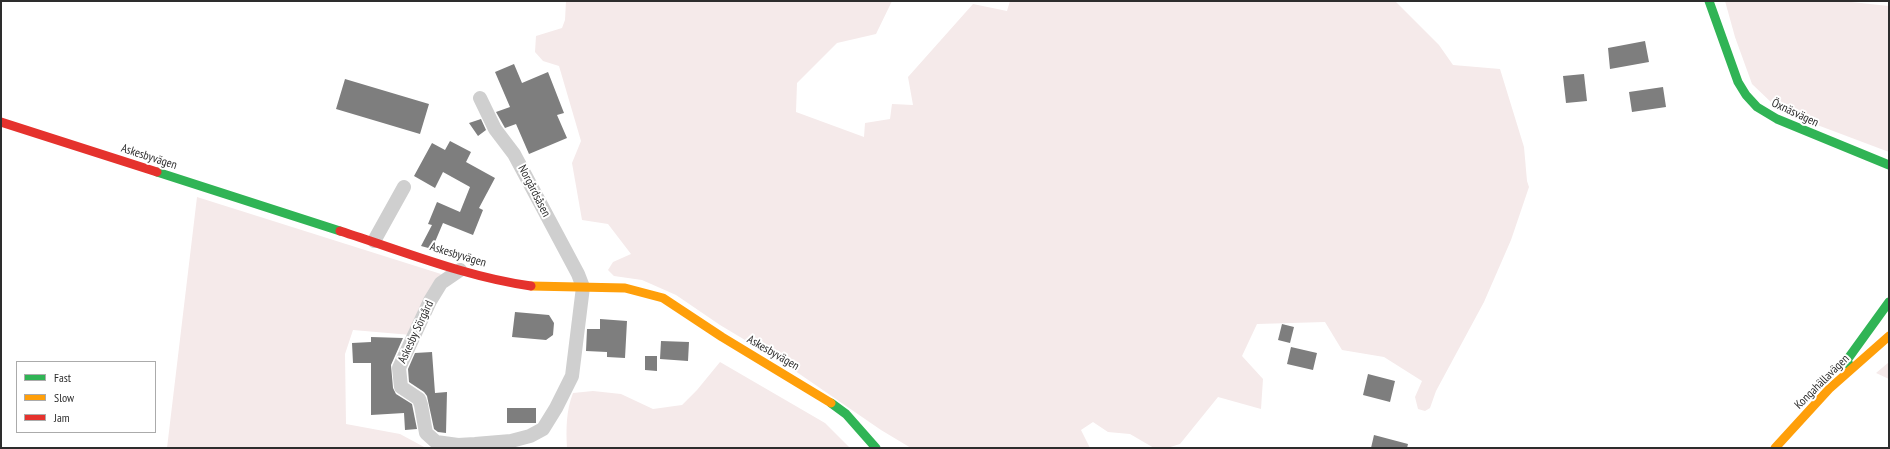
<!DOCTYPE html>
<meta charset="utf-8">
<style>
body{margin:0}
#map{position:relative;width:1890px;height:449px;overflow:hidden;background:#fff;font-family:"PT Sans Narrow",sans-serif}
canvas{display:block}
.frame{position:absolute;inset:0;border:2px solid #2d2d2d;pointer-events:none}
.legend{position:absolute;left:16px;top:361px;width:140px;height:72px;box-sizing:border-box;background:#fff;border:1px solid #ababab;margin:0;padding:5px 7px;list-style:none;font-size:12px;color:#2d2d2d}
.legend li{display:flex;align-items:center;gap:8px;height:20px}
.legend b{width:20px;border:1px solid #ababab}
</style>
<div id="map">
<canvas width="1890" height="449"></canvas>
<div class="frame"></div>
<ul class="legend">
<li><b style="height:5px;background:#30b455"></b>Fast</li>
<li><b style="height:5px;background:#ff9f0a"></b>Slow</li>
<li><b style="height:5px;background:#e5322d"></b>Jam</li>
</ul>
</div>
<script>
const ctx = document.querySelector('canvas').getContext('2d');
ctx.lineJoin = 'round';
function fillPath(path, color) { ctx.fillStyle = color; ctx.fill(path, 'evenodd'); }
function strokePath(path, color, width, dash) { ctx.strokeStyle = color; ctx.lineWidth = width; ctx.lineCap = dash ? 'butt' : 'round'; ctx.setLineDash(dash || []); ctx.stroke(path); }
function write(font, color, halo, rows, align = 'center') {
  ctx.font = font + ' "PT Sans Narrow",sans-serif'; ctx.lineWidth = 4; ctx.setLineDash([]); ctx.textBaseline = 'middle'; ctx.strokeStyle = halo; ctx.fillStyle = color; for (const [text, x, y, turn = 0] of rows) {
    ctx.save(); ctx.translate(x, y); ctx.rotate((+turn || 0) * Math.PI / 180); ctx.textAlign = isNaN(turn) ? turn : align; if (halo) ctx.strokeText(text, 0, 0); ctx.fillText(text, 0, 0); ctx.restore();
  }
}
const green = new Path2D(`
 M 566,1 L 892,1 L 876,34 L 837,43 L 797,83 L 796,112 L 864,137 L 865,123 L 890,119 L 892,104 L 913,105 L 908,77 L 973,4 L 1007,11 L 1010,1 L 1395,1 L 1439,45 L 1453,65 L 1500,69 L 1524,147 L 1527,181 L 1529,187 L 1511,240 L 1484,302 L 1436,391 L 1430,408 L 1425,411 L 1418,409 L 1415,397 L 1422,381 L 1384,357 L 1342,350 L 1325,322 L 1257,324 L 1242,356 L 1263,379 L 1261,409 L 1218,397 L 1180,444 L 1167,448 L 1154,448 L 1130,434 L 1108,432 L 1093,422 L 1081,430 L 1090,448 L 911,448 L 881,430 L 785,364 L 720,325 L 676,295 L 642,280 L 614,276 L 608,270 L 613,262 L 631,254 L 608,224 L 582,220 L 572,163 L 581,141 L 559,66 L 543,61 L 535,52 L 536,36 L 562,28 L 565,20 Z
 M 1725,1 L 1842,1 L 1889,6 L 1889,152 L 1812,123 L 1774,105 L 1752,84 L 1735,37 Z
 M 197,197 L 441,274 L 411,335 L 353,330 L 345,354 L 346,424 L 400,434 L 426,448 L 167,448 Z
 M 720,362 L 825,423 L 850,448 L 567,448 C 566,429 566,411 573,393 L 593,391 L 621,394 L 653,409 L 682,405 L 697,390 Z
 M 1889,362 L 1889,379 L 1876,373 Z`);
const building = new Path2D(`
 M 1645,41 L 1649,62 L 1610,69 L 1608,48 Z
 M 514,64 L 522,83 L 548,72 L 564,113 L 557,115 L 567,138 L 529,154 L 516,124 L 505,128 L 496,112 L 510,107 L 495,72 Z
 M 1584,74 L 1587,101 L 1566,103 L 1563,76 Z
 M 345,79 L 429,104 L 420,134 L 336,109 Z
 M 1663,87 L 1666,107 L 1632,112 L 1629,92 Z
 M 481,119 L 486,130 L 478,136 L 469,123 Z
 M 450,141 L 471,152 L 466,162 L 495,178 L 479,208 L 483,210 L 473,235 L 443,223 L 432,249 L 421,246 L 432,225 L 428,224 L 437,202 L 460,212 L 470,187 L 443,172 L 435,188 L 414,176 L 432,143 L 445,150 Z
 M 515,312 L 549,315 L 554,323 L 553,335 L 546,340 L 512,337 Z
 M 600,319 L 627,321 L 625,358 L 607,357 L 607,352 L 586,351 L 587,329 L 600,329 Z
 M 1282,324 L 1294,327 L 1290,343 L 1278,340 Z
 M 371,337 L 403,338 L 391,365 L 393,388 L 396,394 L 412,404 L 417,429 L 405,430 L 404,413 L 371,415 L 371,363 L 353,363 L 352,343 L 371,342 Z
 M 661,341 L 689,342 L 688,361 L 660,359 Z
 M 1291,347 L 1317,353 L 1313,370 L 1287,364 Z
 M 432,352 L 435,393 L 447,392 L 446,433 L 438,432 L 434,429 L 427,396 L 424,392 L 409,382 L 408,369 L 415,353 Z
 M 645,356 L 657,356 L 657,371 L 645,370 Z
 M 1368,374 L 1395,381 L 1390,402 L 1363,395 Z
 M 507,408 L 536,408 L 536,423 L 507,423 Z
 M 1374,435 L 1408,444 L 1407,448 L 1371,448 Z`);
const street = new Path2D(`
 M 374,241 L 404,187
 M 460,270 L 441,283 L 430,301 L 399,368 L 401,387 L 419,399 L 421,405 L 426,433 L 436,442 L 458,445 L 475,444 L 511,441 L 530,436 L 543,429 L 556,408 L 572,376 L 583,287 L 578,274 L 514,154 L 495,129 L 480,98`);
const fast = new Path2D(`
 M 1709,1 L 1738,82 L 1746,95 L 1757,107 L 1777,119 L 1889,165
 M 157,172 L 340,231
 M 1850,367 L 1847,360 L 1889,302
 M 831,403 L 846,414 L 876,448`);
const slow = new Path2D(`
 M 531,286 L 625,288 L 663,298 L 722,337 L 831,403
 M 1775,448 L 1829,389 L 1889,336`);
const jam = new Path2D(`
 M 1,122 L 157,172
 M 340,231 C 403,251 466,277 531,286`);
const streetNames = [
 ["Öxnäsvägen",1795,113,25],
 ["Askesbyvägen",149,157,18],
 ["Norgårdsåsen",534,191,63],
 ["Askesbyvägen",458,255,17],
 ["Askesby Sörgård",416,332,-65],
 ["Askesbyvägen",773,353,30],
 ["Kongahällavägen",1822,382,-45]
];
fillPath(green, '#f5eaea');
fillPath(building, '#7e7e7e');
strokePath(street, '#cfcfcf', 14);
strokePath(fast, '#30b455', 9);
strokePath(slow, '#ff9f0a', 9);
strokePath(jam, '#e5322d', 9);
write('12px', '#2d2d2d', '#fff', streetNames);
</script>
